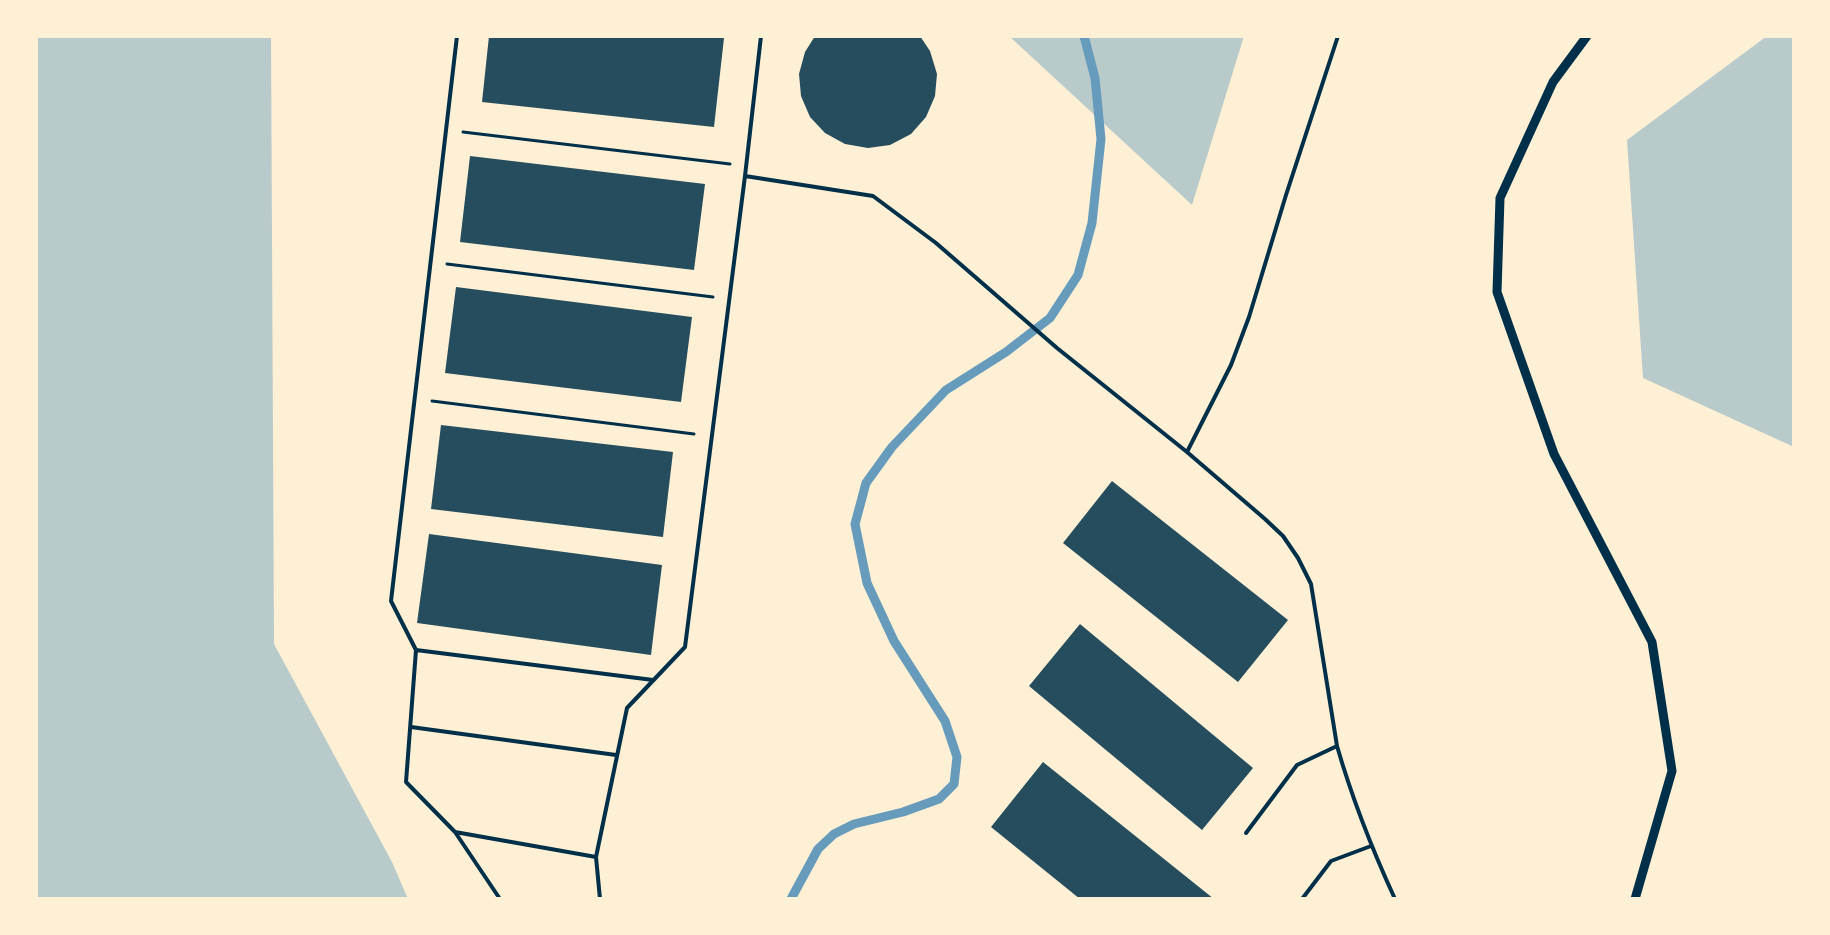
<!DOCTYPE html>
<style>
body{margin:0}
#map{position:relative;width:1830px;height:935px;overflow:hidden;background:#fdf0d5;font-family:Ubuntu,sans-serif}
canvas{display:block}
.frame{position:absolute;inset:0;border:38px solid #fdf0d5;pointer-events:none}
</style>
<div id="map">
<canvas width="1830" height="935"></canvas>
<div class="frame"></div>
</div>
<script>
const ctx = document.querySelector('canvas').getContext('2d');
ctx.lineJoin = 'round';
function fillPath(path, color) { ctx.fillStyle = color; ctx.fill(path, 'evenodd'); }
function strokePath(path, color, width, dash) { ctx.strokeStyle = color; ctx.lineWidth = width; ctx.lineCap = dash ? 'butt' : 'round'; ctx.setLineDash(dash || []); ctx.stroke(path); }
const green = new Path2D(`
 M 36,36 L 271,36 L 274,644 L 392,862 L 408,899 L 36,899 Z
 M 1009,36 L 1244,36 L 1192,205 Z
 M 1767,36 L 1794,36 L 1794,447 L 1643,378 L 1627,140 Z`);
const stream = new Path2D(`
 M 791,899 L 818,849 L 834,834 L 854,824 L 903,812 L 939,799 L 954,784 L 957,757 L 945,721 L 894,641 L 867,583 L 855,524 L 866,483 L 892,447 L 946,390 L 1006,352 L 1050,318 L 1078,275 L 1092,223 L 1101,139 L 1095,78 L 1084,36`);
const building = new Path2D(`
 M 489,36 L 724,38 L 714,127 L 482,102 Z
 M 815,36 L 920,36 L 930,51 L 937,74 L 935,96 L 926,117 L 911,134 L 890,145 L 868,148 L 845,144 L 825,133 L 810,117 L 801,96 L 799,74 L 805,52 Z
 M 470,156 L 705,184 L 694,270 L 460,242 Z
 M 456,287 L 692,317 L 681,402 L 445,373 Z
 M 441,425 L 673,452 L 663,537 L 431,509 Z
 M 1112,481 L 1288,620 L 1238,682 L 1063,543 Z
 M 429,534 L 662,565 L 651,655 L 417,623 Z
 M 1080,624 L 1253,768 L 1202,830 L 1029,686 Z
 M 1043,762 L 1214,899 L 1080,899 L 991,827 Z`);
const path = new Path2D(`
 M 463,132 L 730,164
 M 447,264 L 713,297
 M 432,401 L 694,434`);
const service = new Path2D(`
 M 457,36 L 391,601 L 416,650 L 406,782 L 455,832 L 500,899
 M 745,176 L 761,36
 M 1187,452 L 1231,365 L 1249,317 L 1286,195 L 1338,36
 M 416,650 L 653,680
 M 411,727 L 616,755
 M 455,832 L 596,857
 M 1246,833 L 1297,765 L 1337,746
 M 600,899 L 596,857 L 627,708 L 685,647 L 745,176 L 873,196 L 936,243 L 1057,348 L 1187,452 L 1265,519 L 1283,536 L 1298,558 L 1311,584 L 1337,746 C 1352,798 1372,849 1395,899
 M 1302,899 L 1331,861 L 1371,846`);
const tertiary = new Path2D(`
 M 1587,36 L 1553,82 L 1500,198 L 1497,292 L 1554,454 L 1652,642 L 1672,771 L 1635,899`);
fillPath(green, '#b9caca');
strokePath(stream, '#669bbc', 9);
fillPath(building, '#264d5e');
strokePath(path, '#003049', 3);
strokePath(service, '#003049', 4);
strokePath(tertiary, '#003049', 9);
</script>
